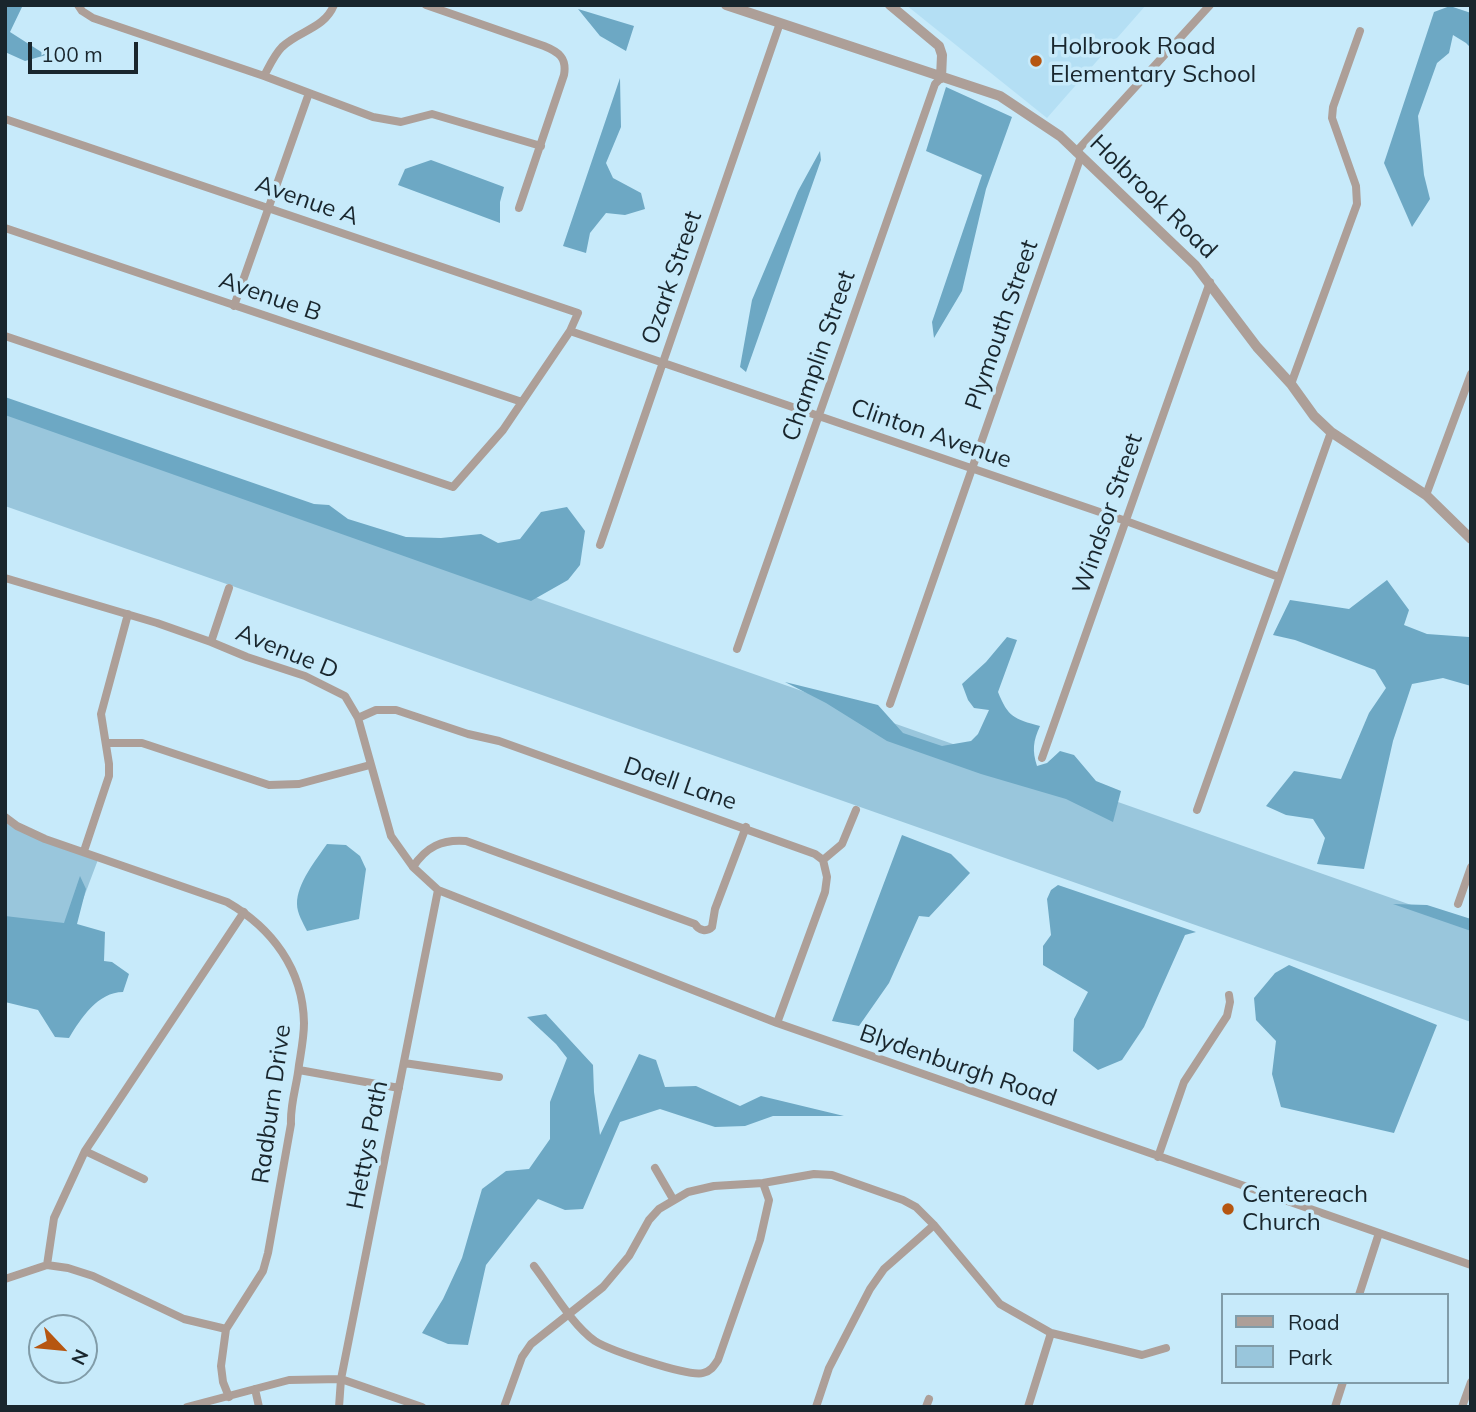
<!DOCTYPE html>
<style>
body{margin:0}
#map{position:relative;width:1476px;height:1412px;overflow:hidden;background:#c7eafa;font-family:Mulish,sans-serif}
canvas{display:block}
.frame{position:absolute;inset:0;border:7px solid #19262d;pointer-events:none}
.legend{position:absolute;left:1221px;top:1293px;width:228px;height:91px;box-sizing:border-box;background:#c7eafa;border:2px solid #819ca8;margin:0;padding:9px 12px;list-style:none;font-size:21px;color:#19262d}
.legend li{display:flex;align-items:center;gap:14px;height:35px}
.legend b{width:35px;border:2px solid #819ca8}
.north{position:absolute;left:28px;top:1314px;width:70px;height:70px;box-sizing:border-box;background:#c7eafa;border:2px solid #819ca8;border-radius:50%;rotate:116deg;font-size:19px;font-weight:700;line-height:28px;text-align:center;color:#19262d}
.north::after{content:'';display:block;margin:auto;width:24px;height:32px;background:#b65611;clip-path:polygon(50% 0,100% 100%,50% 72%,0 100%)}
.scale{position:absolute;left:28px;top:42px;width:110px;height:32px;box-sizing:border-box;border:4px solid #19262d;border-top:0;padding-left:9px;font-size:21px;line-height:24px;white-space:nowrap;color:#19262d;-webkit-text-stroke:5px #c7eafa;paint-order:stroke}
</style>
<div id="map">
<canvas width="1476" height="1412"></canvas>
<div class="frame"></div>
<ul class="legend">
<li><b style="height:9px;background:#ad9f98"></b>Road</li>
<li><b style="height:19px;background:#99c6dc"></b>Park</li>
</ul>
<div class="north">N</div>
<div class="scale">100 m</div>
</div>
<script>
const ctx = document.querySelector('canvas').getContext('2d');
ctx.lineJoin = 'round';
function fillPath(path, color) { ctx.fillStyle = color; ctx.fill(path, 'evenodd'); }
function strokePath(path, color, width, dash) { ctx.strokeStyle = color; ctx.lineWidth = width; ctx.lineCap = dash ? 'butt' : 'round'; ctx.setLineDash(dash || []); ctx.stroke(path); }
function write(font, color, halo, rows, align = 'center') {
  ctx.font = font + ' Mulish,sans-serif'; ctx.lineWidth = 7; ctx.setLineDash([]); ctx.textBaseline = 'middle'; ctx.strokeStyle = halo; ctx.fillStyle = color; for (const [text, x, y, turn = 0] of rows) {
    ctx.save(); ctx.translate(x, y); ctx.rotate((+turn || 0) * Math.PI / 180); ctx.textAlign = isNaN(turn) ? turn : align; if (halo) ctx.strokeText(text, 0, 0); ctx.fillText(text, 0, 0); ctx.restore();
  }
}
const built = new Path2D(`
 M 906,5 L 1146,5 L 1047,118 Z`);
const green = new Path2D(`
 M 5,411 L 1471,926 L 1471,1022 L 5,506 Z
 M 5,817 L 17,826 L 99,857 L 73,926 L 5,919 Z`);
const forest = new Path2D(`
 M 5,5 L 22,7 L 10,32 L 46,55 L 25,61 L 5,52 Z
 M 1450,6 L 1471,13 L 1471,48 L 1466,43 L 1453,35 L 1449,53 L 1437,63 L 1418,116 L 1424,175 L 1430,199 L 1412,227 L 1384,163 L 1434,12 Z
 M 578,9 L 634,26 L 626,51 L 600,36 Z
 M 620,78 L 621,127 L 606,163 L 613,178 L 641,193 L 645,209 L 625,215 L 606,213 L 590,233 L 586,253 L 563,246 Z
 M 946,87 L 1012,117 L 986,189 L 962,291 L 934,338 L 932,322 L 982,175 L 926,151 Z
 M 820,151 L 821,160 L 746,372 L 740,367 L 752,300 L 798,191 Z
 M 431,160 L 504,187 L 500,202 L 500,223 L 398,185 L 405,169 Z
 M 5,397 L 314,504 L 329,505 L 348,519 L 406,537 L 441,538 L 481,534 L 498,543 L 520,539 L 541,512 L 567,507 L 585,531 L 580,565 L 568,580 L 531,601 L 5,415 Z
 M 1387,580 L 1409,610 L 1404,625 L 1427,634 L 1469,637 L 1471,641 L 1471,686 L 1443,678 L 1412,684 L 1393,741 L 1364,869 L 1317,864 L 1325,838 L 1313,819 L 1286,815 L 1266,806 L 1294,771 L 1341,779 L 1369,713 L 1386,688 L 1375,670 L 1295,640 L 1273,635 L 1290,600 L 1349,609 Z
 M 1007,637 L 1017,640 L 998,692 C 1008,717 1014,719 1040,726 C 1033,741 1032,751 1037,766 L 1047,763 L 1060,751 L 1074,755 L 1096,781 L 1121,791 L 1113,822 L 1066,799 L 981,774 L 887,741 L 826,703 L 785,682 L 878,705 L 903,733 L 942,746 L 971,741 L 978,734 L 989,710 L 974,708 L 968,700 L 962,684 L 986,662 Z
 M 902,835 L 951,854 L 970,873 L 929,917 L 919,916 L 889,983 L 859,1026 L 832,1021 Z
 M 80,876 L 86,889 L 77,924 L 105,932 L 104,961 L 112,962 L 129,974 L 123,992 C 98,992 81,1018 69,1038 L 55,1037 L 38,1010 L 5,1002 L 5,916 L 64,923 Z
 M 1058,885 L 1196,932 L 1185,935 L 1144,1027 L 1122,1060 L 1098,1070 L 1073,1051 L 1074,1019 L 1088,992 L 1043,965 L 1043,946 L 1051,935 L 1047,899 L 1051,890 Z
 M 1393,904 L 1427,905 L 1471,919 L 1471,931 Z
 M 1289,965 L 1437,1025 L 1394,1133 L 1281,1107 L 1272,1074 L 1276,1041 L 1256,1020 L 1254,998 L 1275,973 Z
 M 546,1014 L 593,1065 L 594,1092 L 600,1135 L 639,1054 L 656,1060 L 665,1087 L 696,1086 L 740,1106 L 761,1096 L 844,1116 L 773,1116 L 745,1126 L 715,1127 L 660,1109 L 620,1122 L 583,1209 L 565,1210 L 538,1199 L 486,1265 L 468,1345 L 448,1344 L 422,1333 L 443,1299 L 462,1258 L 482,1189 L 506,1171 L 529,1169 L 550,1139 L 550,1102 L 567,1058 L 556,1044 L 527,1017 Z`);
const water = new Path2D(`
 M 327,844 L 346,845 L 360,856 L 366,869 L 359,919 L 307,931 C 303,923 297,913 297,904 C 297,883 316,860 327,844 Z`);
const minor = new Path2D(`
 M 78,5 L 82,11 L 93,18 L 264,76 L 373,117 L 401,122 L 432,114 L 541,146
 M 426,5 L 544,46 C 559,52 567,58 564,75 L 519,208
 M 264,76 C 269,67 274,55 282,47 C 300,30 324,29 334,5
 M 5,119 L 578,313 L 570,331 L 503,430 L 453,487 L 5,336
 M 1076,152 L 1210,5
 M 5,228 L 522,402
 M 234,306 L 309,93
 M 570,331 L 1126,521 L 1279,577
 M 1291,384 L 1357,204 L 1356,186 L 1332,118 L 1333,107 L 1360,31
 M 1426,495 L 1471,374
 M 600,545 L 780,23
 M 5,578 L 157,623 L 211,642 L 247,657 L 305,676 L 345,696 L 358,718 L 391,836 L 413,867 L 438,890 L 777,1023 L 1471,1265
 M 211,642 L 229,588
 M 737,649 L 935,84 L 941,78
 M 890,704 L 1081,156
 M 358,718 L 376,710 L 396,710 L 468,734 L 499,741 L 815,854 L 823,860 L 827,877 L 825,892 L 777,1023
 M 106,743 L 142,743 L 269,785 L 299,784 L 370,765
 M 1042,758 L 1210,282
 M 1197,810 L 1331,432
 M 5,817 L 17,826 L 45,839 L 227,902 C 272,928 303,969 304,1023 C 304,1037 301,1052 299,1065 C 297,1086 290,1103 291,1124 L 268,1253 L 263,1271 L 226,1329 L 221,1366 L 223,1382 L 229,1397
 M 84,851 L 109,776 L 109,764 L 101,714 L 128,614
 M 823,860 L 842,844 L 856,810
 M 413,867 C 426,847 442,839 466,841 L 695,924 C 699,931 707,932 712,927 L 715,909 L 746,827
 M 1458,904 L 1471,867
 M 404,1063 L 499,1077
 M 299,1070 L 399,1088
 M 85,1151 L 144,1179
 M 1158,1157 L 1184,1082 L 1227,1016 L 1230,1002 L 1229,995
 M 655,1168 L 673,1199
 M 47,1265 L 54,1218 L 85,1151 L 244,912
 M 534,1266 C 551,1288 572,1325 595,1341 C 609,1350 688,1377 703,1373 C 711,1371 714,1366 718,1360 L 760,1240 L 769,1200 L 763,1183
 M 5,1279 L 47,1265 L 68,1268 L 93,1276 L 184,1319 L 226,1329
 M 1359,1295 L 1379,1233
 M 255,1389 L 259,1407
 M 187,1407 L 289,1380 L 341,1379 L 422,1407
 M 339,1407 L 341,1379 L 438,890
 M 504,1407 L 522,1357 L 531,1344 L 603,1287 L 629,1256 L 649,1220 L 659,1209 L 688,1192 L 714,1186 L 763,1183 L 814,1174 L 832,1175 L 903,1200 L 916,1207 L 934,1225 L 1000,1304 L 1051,1333 L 1142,1355 L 1166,1348
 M 816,1407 L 829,1368 L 870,1289 L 884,1269 L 934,1225
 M 926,1407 L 929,1399
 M 1028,1407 L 1051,1333
 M 1335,1407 L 1343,1382
 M 1462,1407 L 1471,1382`);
const tertiary = new Path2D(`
 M 726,5 L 1000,96 L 1060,136 L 1195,265 L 1257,347 L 1291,384 L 1314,416 L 1331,432 L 1426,495 L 1471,539
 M 890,5 L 939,46 L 942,55 L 941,78`);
const markers = [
 [1036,61,7,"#b65611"],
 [1228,1209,7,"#b65611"]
];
const poiNames = [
 ["Holbrook Road",1050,47],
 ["Elementary School",1050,75],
 ["Centereach",1242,1195],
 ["Church",1242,1223]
];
const streetNames = [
 ["Holbrook Road",1153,197,44],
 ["Avenue A",307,201,19],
 ["Ozark Street",672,278,-71],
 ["Avenue B",270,297,19],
 ["Plymouth Street",1002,325,-71],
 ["Champlin Street",819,356,-71],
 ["Clinton Avenue",931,434,19],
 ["Windsor Street",1108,514,-71],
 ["Avenue D",287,652,22],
 ["Daell Lane",680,784,19],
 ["Blydenburgh Road",958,1066,19],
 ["Radburn Drive",272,1104,-82],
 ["Hettys Path",368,1145,-79]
];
fillPath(built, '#b4dff4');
fillPath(green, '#99c6dc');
fillPath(forest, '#6da8c4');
fillPath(water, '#6fabc6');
strokePath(minor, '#ad9f98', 8);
strokePath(tertiary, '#ad9f98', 10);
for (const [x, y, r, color] of markers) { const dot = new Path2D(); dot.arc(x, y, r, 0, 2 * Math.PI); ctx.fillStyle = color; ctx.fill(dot); strokePath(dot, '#c7eafa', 2.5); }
write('24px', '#19262d', '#c7eafa', poiNames, 'left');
write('24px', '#19262d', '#c7eafa', streetNames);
</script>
